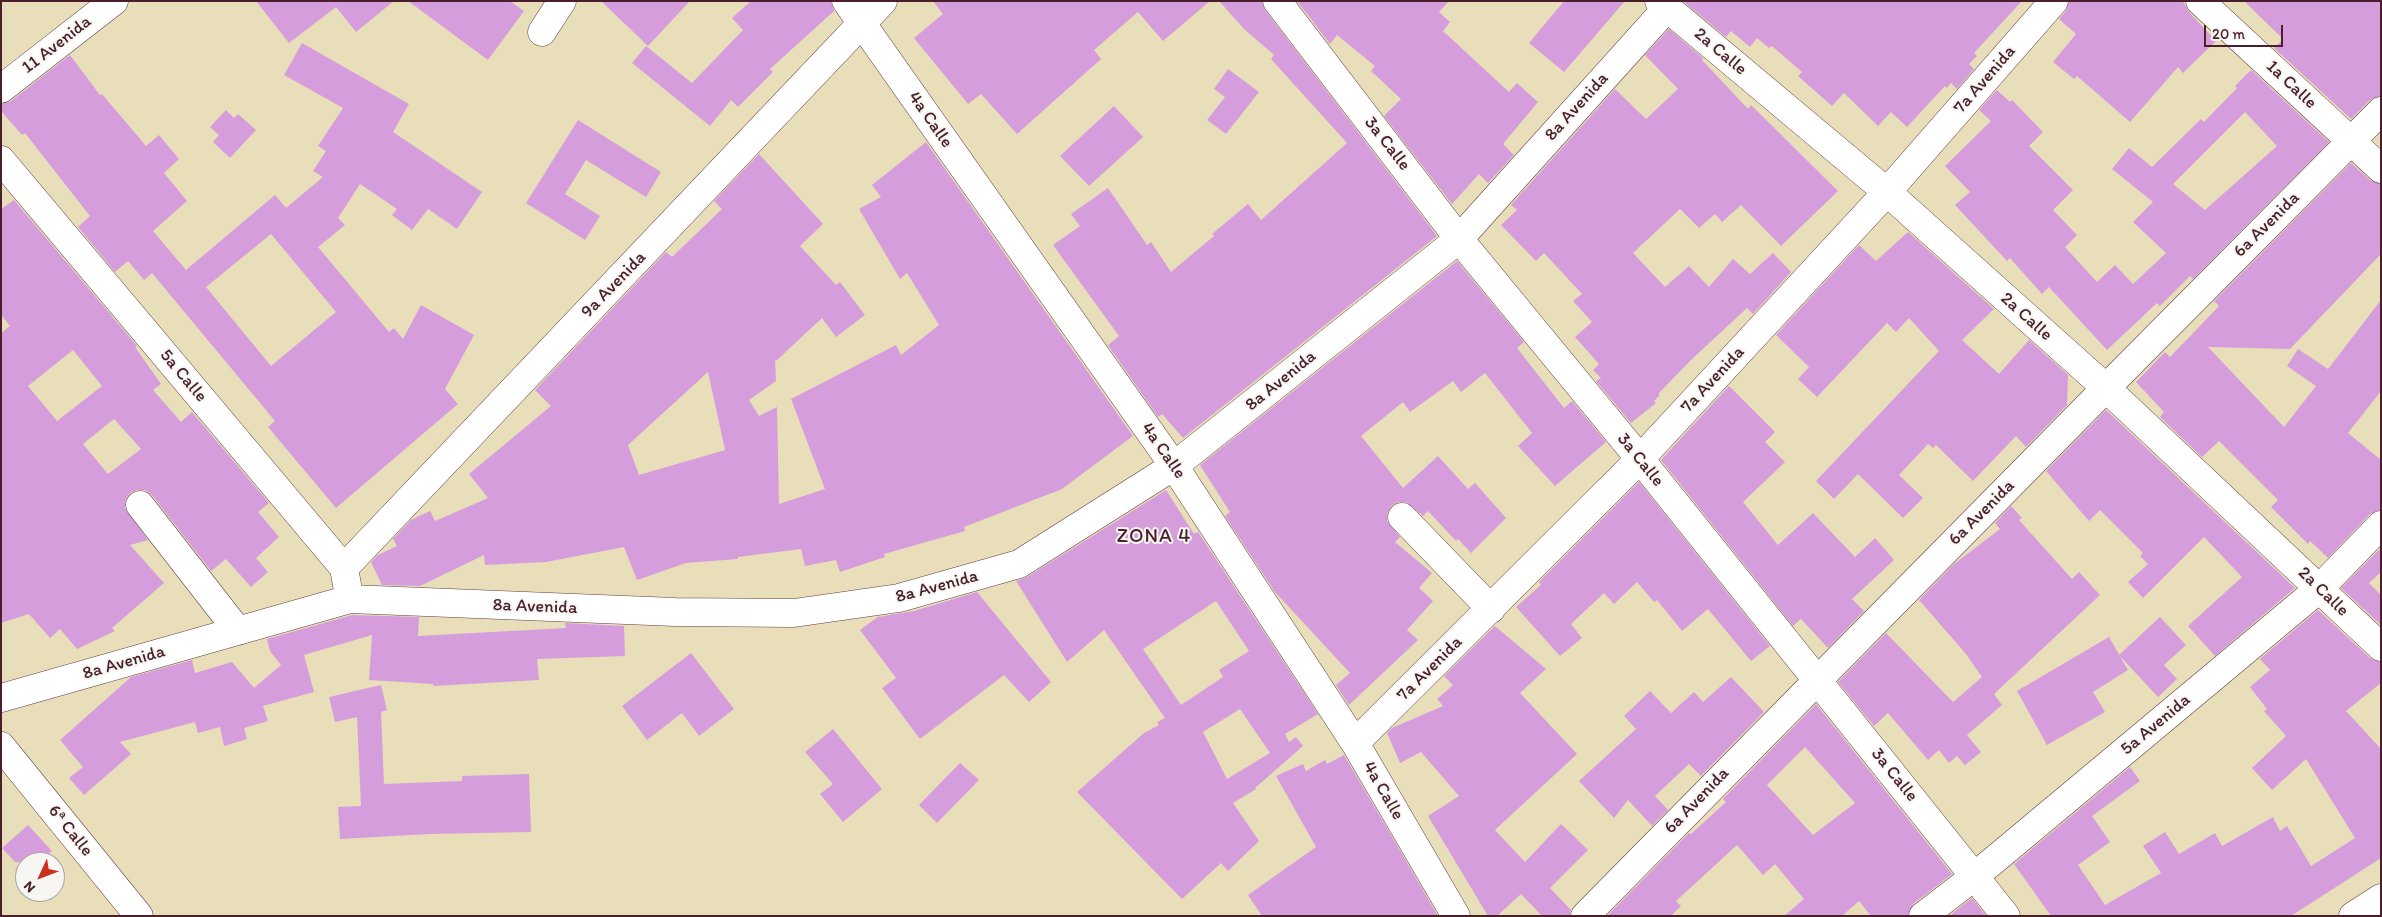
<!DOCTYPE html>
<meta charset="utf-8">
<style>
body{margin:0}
#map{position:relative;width:2382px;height:917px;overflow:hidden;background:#e9deba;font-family:Itim,sans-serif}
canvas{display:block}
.frame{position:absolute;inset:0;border:2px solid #4a1f2b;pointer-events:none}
.north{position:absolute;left:15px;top:852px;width:50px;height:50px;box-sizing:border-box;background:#f6f6f2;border:1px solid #b1a0a2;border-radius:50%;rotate:227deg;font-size:14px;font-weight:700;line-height:20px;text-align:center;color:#4a1f2b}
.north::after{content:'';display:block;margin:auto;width:18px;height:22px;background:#c8321e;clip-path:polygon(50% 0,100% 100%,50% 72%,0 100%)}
.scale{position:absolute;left:2204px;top:25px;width:79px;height:22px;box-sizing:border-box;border:2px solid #4a1f2b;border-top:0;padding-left:6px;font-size:15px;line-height:18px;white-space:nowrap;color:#4a1f2b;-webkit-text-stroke:4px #f6f6f2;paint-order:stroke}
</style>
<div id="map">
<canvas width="2382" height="917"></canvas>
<div class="frame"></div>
<div class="north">N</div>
<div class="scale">20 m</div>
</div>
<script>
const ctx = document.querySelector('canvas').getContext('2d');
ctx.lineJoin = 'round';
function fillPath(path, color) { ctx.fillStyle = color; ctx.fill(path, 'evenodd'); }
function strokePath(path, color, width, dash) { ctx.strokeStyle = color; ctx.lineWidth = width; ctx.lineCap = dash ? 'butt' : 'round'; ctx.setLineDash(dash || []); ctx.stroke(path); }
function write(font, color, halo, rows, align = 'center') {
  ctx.font = font + ' Itim,sans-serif'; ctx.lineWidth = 4; ctx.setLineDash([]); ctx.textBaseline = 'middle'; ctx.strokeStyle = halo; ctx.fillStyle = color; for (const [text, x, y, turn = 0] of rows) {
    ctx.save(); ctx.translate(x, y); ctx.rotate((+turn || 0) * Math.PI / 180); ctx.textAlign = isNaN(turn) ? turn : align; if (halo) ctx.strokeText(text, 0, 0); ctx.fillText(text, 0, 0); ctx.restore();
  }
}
const building = new Path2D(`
 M 256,1 L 394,1 L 356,32 L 336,7 L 289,43 Z
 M 408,1 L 510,1 L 524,11 L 488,60 Z
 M 601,1 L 690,1 L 648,46 Z
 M 751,1 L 831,1 L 834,11 L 770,69 L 773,72 L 738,107 L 731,100 L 710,126 L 632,63 L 646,46 L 692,83 L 743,30 L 732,18 Z
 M 933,1 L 1210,1 L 1163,41 L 1138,12 L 1094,50 L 1101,59 L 1017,134 L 981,94 L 968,104 L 914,38 L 943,14 Z
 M 1219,1 L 1262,1 L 1265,10 L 1437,236 L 1183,438 L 1162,414 L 1158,417 L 1108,345 L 1119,336 L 1053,245 L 1080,226 L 1071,214 L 1108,188 L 1147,245 L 1151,242 L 1171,272 L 1214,236 L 1212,234 L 1248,204 L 1261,220 L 1347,143 L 1271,59 L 1274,55 L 1244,29 Z
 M 1297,1 L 1449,1 L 1439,12 L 1450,22 L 1443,31 L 1509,92 L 1517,83 L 1538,102 L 1503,144 L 1514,155 L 1488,183 L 1479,174 L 1452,204 L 1384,116 L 1401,99 L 1371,71 L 1375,66 L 1337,35 L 1330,44 Z
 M 1564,1 L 1625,1 L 1564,72 L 1529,43 Z
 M 1687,1 L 2022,1 L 1974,53 L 1977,56 L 1969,64 L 1974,69 L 1957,89 L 1951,83 L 1947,88 L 1945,86 L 1907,127 L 1891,112 L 1878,126 L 1844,93 L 1832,106 L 1798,76 L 1802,72 L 1772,46 L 1769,48 L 1757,38 L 1750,47 L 1731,31 L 1726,37 L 1685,3 Z
 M 2069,1 L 2183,1 L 2189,12 L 2216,41 L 2183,73 L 2178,67 L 2130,122 L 2077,76 L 2074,79 L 2053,62 L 2076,34 L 2059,19 L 2066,11 Z
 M 2244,1 L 2381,1 L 2381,96 L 2370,100 L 2351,119 L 2274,48 L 2283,39 Z
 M 1669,29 L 1703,58 L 1702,60 L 1748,109 L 1751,105 L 1838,191 L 1781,246 L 1741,205 L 1722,222 L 1715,214 L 1699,228 L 1680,209 L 1633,253 L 1665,287 L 1689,266 L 1709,287 L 1733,259 L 1750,274 L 1773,253 L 1791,272 L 1753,314 L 1747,308 L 1692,359 L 1658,394 L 1660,395 L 1654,401 L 1656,403 L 1631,423 L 1596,381 L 1601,378 L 1593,370 L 1599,364 L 1575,337 L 1592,322 L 1573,301 L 1582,294 L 1544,253 L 1536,261 L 1501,225 L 1517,210 L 1511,205 L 1615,89 L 1646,119 L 1678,89 L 1645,55 Z
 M 302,43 L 409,104 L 393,132 L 482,192 L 457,229 L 428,209 L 412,230 L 392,215 L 397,209 L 360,184 L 338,218 L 345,225 L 318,247 L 389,332 L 394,328 L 403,339 L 421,305 L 474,335 L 445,389 L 458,404 L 336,508 L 268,427 L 275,421 L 152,273 L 144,280 L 128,261 L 115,272 L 78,227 L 90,216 L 25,133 L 22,135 L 1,111 L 1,104 L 11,101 L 70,55 L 100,95 L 102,94 L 146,146 L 159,135 L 179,159 L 164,173 L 187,201 L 153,231 L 186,270 L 275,195 L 286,208 L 323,177 L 313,171 L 326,151 L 318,146 L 343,108 L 284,75 ZM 271,234 L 336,312 L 271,366 L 206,287 Z
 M 1228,69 L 1259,92 L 1226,134 L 1207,120 L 1225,97 L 1214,89 Z
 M 2251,70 L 2329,142 L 2193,279 L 2190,276 L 2160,306 L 2157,303 L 2107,350 L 2049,287 L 2042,294 L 2010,258 L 2007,261 L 1955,205 L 1970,192 L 1945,166 L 1991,121 L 1979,110 L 1997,90 L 2010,102 L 2012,100 L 2043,132 L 2029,146 L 2073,190 L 2053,210 L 2077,235 L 2065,247 L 2097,282 L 2115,265 L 2133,284 L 2166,253 L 2133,222 L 2153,202 L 2112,169 L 2129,148 L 2152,167 L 2201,119 L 2204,122 L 2237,88 L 2235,86 ZM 2245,112 L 2277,146 L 2205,210 L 2173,184 Z
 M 1114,106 L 1143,137 L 1089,186 L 1060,156 Z
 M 226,110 L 234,118 L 238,114 L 256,130 L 230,158 L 213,142 L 219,135 L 210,127 Z
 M 578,120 L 661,172 L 646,197 L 586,160 L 565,194 L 600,216 L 585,240 L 526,203 Z
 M 926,142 L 1133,436 L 1062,489 L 964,527 L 965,531 L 884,554 L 885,557 L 840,572 L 836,560 L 805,566 L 801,549 L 738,557 L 738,559 L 686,563 L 637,580 L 624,547 L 546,562 L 485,565 L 484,555 L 420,586 L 382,585 L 371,562 L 378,555 L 397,546 L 393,539 L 411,520 L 430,511 L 435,521 L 488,498 L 469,474 L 551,406 L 535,390 L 666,252 L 672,257 L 722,209 L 714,201 L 759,154 L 823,224 L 800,246 L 836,285 L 840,282 L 865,315 L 836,337 L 822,318 L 776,361 L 775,358 L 776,381 L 749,400 L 759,416 L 777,407 L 779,504 L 825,489 L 791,399 L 896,345 L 901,355 L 939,325 L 907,273 L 900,279 L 859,209 L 881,197 L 872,185 ZM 708,372 L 725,450 L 639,475 L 628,445 Z
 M 2351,163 L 2370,180 L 2381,184 L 2381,254 L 2290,349 L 2208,347 L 2284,427 L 2316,386 L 2287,366 L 2298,349 L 2328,369 L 2381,300 L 2381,391 L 2348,433 L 2381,460 L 2381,510 L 2370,514 L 2328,558 L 2310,541 L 2308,544 L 2271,507 L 2278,500 L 2219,441 L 2202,457 L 2160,417 L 2164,412 L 2136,382 L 2165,352 L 2170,357 L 2219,306 L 2214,301 Z
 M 14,200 L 137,346 L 135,347 L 161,384 L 153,390 L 181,422 L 192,412 L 269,503 L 258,512 L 279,537 L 256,558 L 268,572 L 251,587 L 226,559 L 211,571 L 152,495 L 145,490 L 137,490 L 130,493 L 126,499 L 125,508 L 148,540 L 130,545 L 164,583 L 112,628 L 115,631 L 77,649 L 60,629 L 50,638 L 29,614 L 1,623 L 1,333 L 10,326 L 1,315 L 1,209 ZM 73,350 L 102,386 L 57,421 L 28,386 ZM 114,419 L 141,449 L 108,474 L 83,444 Z
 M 1908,232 L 1994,309 L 1962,340 L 1999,374 L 2029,340 L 2068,375 L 2067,405 L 2026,447 L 2016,436 L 1973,481 L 1936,445 L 1933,448 L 1928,444 L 1899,475 L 1923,498 L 1903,518 L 1858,474 L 1834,499 L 1816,481 L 1939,351 L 1909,318 L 1896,332 L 1887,323 L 1817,397 L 1798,379 L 1809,367 L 1776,335 L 1859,245 L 1876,261 Z
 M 1457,261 L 1524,342 L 1517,348 L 1564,408 L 1572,401 L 1606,442 L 1555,486 L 1518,446 L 1532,433 L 1485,373 L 1461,392 L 1453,381 L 1410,412 L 1403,402 L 1361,436 L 1403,488 L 1438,456 L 1468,489 L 1475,483 L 1506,518 L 1471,553 L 1458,539 L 1456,541 L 1428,511 L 1423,516 L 1406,502 L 1398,502 L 1391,506 L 1387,513 L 1387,521 L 1400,537 L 1395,542 L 1432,573 L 1419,588 L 1433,601 L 1407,630 L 1418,640 L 1349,705 L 1336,685 L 1350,673 L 1275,592 L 1225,516 L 1230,512 L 1200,465 Z
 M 1729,386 L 1775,432 L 1765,442 L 1785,462 L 1743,502 L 1778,545 L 1813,513 L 1855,557 L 1875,538 L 1894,560 L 1852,599 L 1864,611 L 1828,648 L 1801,619 L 1793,626 L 1661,460 Z
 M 2106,410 L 2295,588 L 2215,656 L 2188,626 L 2242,577 L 2204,537 L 2143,598 L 2128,582 L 2148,564 L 2140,556 L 2143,553 L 2100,510 L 2089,521 L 2046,471 Z
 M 1639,482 L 1770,646 L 1751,661 L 1708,609 L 1682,631 L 1657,600 L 1654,602 L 1637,582 L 1614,604 L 1604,593 L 1571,624 L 1582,638 L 1560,656 L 1516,607 L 1541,585 L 1539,582 Z
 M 1166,490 L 1194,534 L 1198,532 L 1318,714 L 1285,734 L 1289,742 L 1296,737 L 1303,746 L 1255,788 L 1256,789 L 1233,803 L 1259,841 L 1228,871 L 1221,863 L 1182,899 L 1077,792 L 1144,733 L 1159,725 L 1157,722 L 1165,718 L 1104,630 L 1067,662 L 1016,581 L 1027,577 ZM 1216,601 L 1249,651 L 1219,670 L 1223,677 L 1181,705 L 1143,649 ZM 1240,709 L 1270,753 L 1227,779 L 1203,732 Z
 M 2011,506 L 2022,518 L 2019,520 L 2072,579 L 2079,572 L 2100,595 L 1994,694 L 2002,705 L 1967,735 L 1981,752 L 1965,765 L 1957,756 L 1949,763 L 1939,750 L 1928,760 L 1888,713 L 1874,726 L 1838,682 L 1886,633 L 1953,702 L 1982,677 L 1966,654 L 1919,600 L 1954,564 L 2000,529 L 1995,523 Z
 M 2381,548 L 2381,572 L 2369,583 L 2381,595 L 2381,625 L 2341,588 Z
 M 977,592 L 1051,682 L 1029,702 L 1004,675 L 920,739 L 882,688 L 896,678 L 860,630 L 878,617 L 914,611 Z
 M 2318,610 L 2370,658 L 2381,662 L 2381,683 L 2346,711 L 2381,749 L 2381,858 L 2291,916 L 2051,916 L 2014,864 L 2130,767 L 2140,781 L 2092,816 L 2110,842 L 2078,865 L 2105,905 L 2161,873 L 2143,846 L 2165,832 L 2179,854 L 2215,833 L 2222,846 L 2273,817 L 2280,831 L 2287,826 L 2311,866 L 2355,838 L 2306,759 L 2272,790 L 2252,768 L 2286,736 L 2264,711 L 2267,709 L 2250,687 L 2270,670 L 2260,659 Z
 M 352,615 L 419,617 L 418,636 L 566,628 L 565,623 L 624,626 L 625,656 L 537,659 L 539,680 L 433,686 L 433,684 L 369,680 L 372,635 L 304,655 L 314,692 L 263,706 L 268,721 L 244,728 L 247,739 L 224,746 L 220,727 L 198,733 L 195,722 L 120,742 L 131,754 L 84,795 L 69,778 L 83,767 L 60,740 L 131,677 L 192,660 L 195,673 L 232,662 L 254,688 L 281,665 L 270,651 L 267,639 Z
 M 2160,617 L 2186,645 L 2164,665 L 2177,679 L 2158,697 L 2119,655 Z
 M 1495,626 L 1546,669 L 1520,693 L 1577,754 L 1495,830 L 1525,862 L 1561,824 L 1588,850 L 1550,888 L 1571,910 L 1570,916 L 1542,916 L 1521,894 L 1497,916 L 1488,916 L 1428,816 L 1459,796 L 1421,752 L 1400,763 L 1387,733 L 1392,728 L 1443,706 L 1437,699 L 1453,685 L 1444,676 Z
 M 2109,637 L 2128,670 L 2093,692 L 2105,712 L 2047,745 L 2017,691 Z
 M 691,653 L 734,709 L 699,736 L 682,713 L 647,740 L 622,706 Z
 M 1731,677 L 1764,712 L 1701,776 L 1689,764 L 1655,796 L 1668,810 L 1652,826 L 1628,800 L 1614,818 L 1579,781 L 1636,729 L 1624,716 L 1650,691 L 1671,713 L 1694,692 L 1703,702 Z
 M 381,685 L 387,710 L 381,712 L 384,784 L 462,781 L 462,776 L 529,774 L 531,832 L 430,834 L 340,839 L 338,807 L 361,806 L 357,717 L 335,722 L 329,697 Z
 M 1816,704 L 1952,874 L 1913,904 L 1908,916 L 1871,916 L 1859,901 L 1842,916 L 1784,916 L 1804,899 L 1775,864 L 1763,875 L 1737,845 L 1676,901 L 1681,906 L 1671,916 L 1607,916 L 1689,833 L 1691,834 L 1726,802 L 1723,799 ZM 1805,747 L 1855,803 L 1813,835 L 1767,785 Z
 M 833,729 L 882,789 L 843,822 L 820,794 L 833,784 L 805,752 Z
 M 1344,755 L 1391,835 L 1438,916 L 1262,916 L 1248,895 L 1316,847 L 1276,776 L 1303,764 L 1306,771 L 1325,760 L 1327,764 Z
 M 960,763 L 979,780 L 937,823 L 919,805 Z
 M 28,825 L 52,851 L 40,862 L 15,862 L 2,848 Z
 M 1972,898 L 1986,916 L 1949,916 Z`);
const minor = new Path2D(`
 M 846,1 L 1174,466 L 1355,743 L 1456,916
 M 1277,1 L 1459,239 L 1640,459 L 2006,916
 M 542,32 L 562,1
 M 1,89 L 114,1
 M 1,160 L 344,568 L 347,585
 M 140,505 L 238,631
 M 1402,517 L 1491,609
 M 344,568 L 883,1
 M 1,698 L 350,599 L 675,612 L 794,613 L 899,598 L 1019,564 L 1174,466 L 1459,239 L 1667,8
 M 1355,743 L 1640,459 L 1887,192 L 2054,1
 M 1585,916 L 2106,388
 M 1923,916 L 1975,876 L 2320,588 L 2381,525
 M 2353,916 L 2381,898`);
const major = new Path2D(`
 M 1659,1 L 1887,192 L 2106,388 L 2381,647
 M 2200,1 L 2381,169
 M 2106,388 L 2381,111
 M 1,746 L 139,916`);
const streetNames = [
 ["11 Avenida",57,45,-38],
 ["2a Calle",1720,52,40],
 ["7a Avenida",1985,80,-49],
 ["1a Calle",2291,85,43],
 ["8a Avenida",1577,107,-48],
 ["4a Calle",930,120,55],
 ["3a Calle",1387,144,52],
 ["6a Avenida",2267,225,-45],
 ["9a Avenida",614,285,-46],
 ["2a Calle",2026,317,42],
 ["5a Calle",183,376,50],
 ["7a Avenida",1713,380,-47],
 ["8a Avenida",1281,381,-39],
 ["4a Calle",1163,451,55],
 ["3a Calle",1640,460,51],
 ["6a Avenida",1982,513,-45],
 ["8a Avenida",937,587,-15],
 ["2a Calle",2323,592,44],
 ["8a Avenida",535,607,2],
 ["8a Avenida",124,663,-16],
 ["7a Avenida",1430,669,-45],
 ["5a Avenida",2156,725,-40],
 ["3a Calle",1894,775,51],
 ["4a Calle",1383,791,60],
 ["6a Avenida",1697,801,-46],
 ["6ª Calle",70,831,51]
];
const quarterNames = [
 ["ZONA 4",1154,537]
];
fillPath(building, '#d69ddd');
strokePath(minor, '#623c40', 29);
strokePath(major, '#623c40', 29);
strokePath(minor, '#fff', 28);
strokePath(major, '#fff', 28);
write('18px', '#4a1f2b', '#f6f6f2', streetNames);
ctx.letterSpacing = '1px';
write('20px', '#4a1f2b', '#f6f6f2', quarterNames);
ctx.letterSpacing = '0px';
</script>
